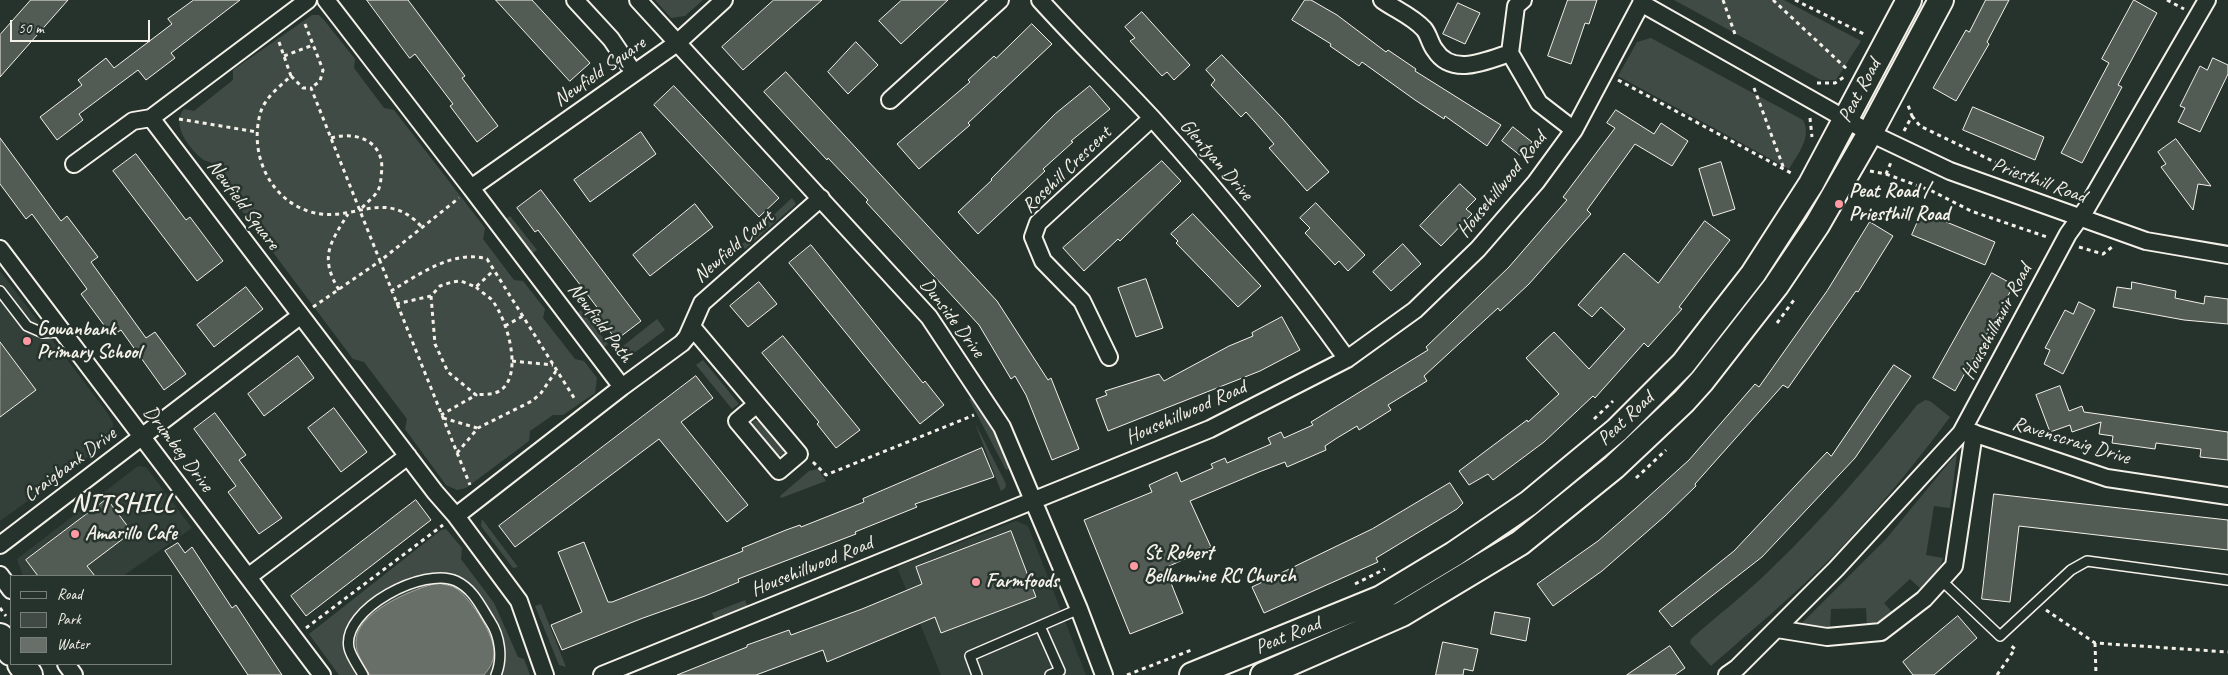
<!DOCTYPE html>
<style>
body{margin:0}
#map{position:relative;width:2228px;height:675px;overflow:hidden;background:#26332d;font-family:Caveat,sans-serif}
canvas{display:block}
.legend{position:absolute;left:10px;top:575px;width:162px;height:90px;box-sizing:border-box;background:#26332d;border:1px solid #787f78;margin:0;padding:6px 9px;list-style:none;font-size:15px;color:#f4f1e8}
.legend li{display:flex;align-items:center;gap:10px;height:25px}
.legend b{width:25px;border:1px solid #787f78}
.scale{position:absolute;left:10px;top:20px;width:140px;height:22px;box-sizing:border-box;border:2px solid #f4f1e8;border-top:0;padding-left:6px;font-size:15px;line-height:18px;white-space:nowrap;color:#f4f1e8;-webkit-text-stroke:4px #26332d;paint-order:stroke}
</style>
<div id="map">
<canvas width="2228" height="675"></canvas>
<ul class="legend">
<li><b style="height:6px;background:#26332d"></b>Road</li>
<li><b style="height:14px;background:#414b45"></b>Park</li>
<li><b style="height:14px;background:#676f68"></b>Water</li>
</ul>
<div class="scale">50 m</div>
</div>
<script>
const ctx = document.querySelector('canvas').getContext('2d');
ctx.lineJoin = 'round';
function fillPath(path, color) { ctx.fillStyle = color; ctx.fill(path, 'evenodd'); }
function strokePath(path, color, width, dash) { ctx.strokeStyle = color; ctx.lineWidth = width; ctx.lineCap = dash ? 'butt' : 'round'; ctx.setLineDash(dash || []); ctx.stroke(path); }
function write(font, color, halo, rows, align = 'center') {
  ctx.font = font + ' Caveat,sans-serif'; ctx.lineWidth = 5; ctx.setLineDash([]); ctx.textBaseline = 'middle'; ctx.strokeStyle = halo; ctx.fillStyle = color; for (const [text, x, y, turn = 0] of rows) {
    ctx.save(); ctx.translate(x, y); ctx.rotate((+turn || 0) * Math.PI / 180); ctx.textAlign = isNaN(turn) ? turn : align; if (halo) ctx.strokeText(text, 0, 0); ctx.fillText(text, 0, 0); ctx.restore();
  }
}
const built = new Path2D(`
 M 0,271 L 106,411 L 113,423 L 113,433 L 107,443 L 0,521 Z
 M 138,466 L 146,467 L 192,528 L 123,576 L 23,576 L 17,559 Z
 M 1016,521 L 1028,526 L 1086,675 L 941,675 L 897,567 Z`);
const green = new Path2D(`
 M 655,0 L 703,0 L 685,16 L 671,18 Z
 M 1674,0 L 1784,0 L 1861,41 L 1836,80 L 1821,80 Z
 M 312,15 L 319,15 L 324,20 L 355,59 L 354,68 L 384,108 L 394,110 L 485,228 L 483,239 L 514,280 L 523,281 L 545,309 L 543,318 L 575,359 L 584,361 L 597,378 L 595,393 L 563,415 L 553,415 L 530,431 L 529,441 L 466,488 L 457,490 L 446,485 L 405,429 L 407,419 L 364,362 L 353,359 L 239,207 C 238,192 225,176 214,165 C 211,161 205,162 201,158 C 188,146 171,125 184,109 L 194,111 L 233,80 L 233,70 Z
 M 1651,38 L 1803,120 C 1812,137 1798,154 1789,169 L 1618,76 L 1637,42 Z
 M 792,198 L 796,204 L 745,249 L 742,244 Z
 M 510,216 L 537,250 L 531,254 L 504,220 Z
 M 581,310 L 608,344 L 603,348 L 576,314 Z
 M 657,319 L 665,330 L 626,359 L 618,350 Z
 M 703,360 L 739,404 L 732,409 L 696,365 Z
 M 974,397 L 1012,467 L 1006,470 L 969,399 Z
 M 1925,400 L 1930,401 L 1950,417 C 1913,467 1873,515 1830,559 C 1792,597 1751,631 1711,666 L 1690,643 L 1691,639 C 1718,615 1747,593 1772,568 C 1825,517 1872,462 1917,405 Z
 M 754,420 L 763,423 L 784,449 L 783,455 L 774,456 L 751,427 Z
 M 975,423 L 1006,484 L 1005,488 L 1001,491 Z
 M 1957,453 L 1950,508 L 1934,506 L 1926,555 L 1943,558 L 1938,573 L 1922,590 L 1910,579 L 1884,603 L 1895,615 L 1881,624 L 1867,626 L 1866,608 L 1831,609 L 1830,627 L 1800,627 L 1799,626 L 1886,539 Z
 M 818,469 L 826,481 L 781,498 L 780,496 L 809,471 Z
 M 482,519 L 518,567 L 513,568 L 481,526 Z
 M 446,529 L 462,548 L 461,559 L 494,603 L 518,657 L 524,659 L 530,675 L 339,675 L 309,634 L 441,530 Z
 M 745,600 L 748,607 L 715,620 L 712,613 Z
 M 541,604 L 566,667 L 559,665 L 535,606 Z`);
const water = new Path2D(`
 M 438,583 C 444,585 452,585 457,589 C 471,600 496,636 494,655 C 493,663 489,669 484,675 L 370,675 C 364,666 356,654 356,643 C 354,613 414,588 438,583 Z`);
const building = new Path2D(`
 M 31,0 L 68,0 L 0,77 L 0,35 Z
 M 194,0 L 240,0 L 171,53 L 175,58 L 146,80 L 138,70 L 79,114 L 83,120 L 57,140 L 40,117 L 82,85 L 78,80 L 106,58 L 114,68 L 172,24 L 168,19 Z
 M 367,0 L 408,0 L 465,76 L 462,78 L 498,126 L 477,142 L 450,106 L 453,104 L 415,54 L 410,58 Z
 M 496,0 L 532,0 L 590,63 L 570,81 Z
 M 774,0 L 822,0 L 743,70 L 722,47 Z
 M 902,0 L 948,0 L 901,44 L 879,21 Z
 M 1305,0 L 1311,0 L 1337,15 L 1386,52 L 1388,50 L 1416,69 L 1415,71 L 1501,125 L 1487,146 L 1445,116 L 1444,119 L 1415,100 L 1362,62 L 1359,66 L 1330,46 L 1331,44 L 1292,20 Z
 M 1568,0 L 1597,0 L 1589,24 L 1585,23 L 1571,64 L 1548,56 Z
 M 1986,0 L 2009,0 L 1987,42 L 1989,44 L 1956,101 L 1933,88 L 1966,30 L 1969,32 Z
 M 2134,0 L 2157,13 L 2118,85 L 2122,87 L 2082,163 L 2061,153 L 2109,63 L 2102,59 Z
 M 1458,3 L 1480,13 L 1465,44 L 1443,34 Z
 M 1142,12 L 1190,65 L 1174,80 L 1167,72 L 1162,76 L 1130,41 L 1135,38 L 1125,27 Z
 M 1032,24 L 1052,44 L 968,123 L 970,125 L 919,169 L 897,144 L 970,82 L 968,80 L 994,56 L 996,58 Z
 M 856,42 L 878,65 L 848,94 L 828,72 Z
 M 1222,55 L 1282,118 L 1329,172 L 1307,191 L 1269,148 L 1274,144 L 1255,122 L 1246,112 L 1241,117 L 1211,85 L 1215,80 L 1206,70 Z
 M 2213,58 L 2228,65 L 2228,74 L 2200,132 L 2178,122 L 2185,108 L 2180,106 L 2200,66 L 2207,70 Z
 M 786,72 L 997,301 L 1048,380 L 1051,378 L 1079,449 L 1052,460 L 1026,395 L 1015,376 L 1011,379 L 979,325 L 866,202 L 868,200 L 828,158 L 827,160 L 764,92 Z
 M 674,86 L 779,198 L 759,217 L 654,105 Z
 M 1090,86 L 1110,109 L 1071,141 L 1073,142 L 1043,169 L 1045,171 L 978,234 L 958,212 L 992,180 L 991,179 L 1055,114 Z
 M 1973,107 L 2044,137 L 2035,160 L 1963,130 Z
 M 1616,110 L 1654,134 L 1661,123 L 1688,141 L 1672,166 L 1635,144 L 1587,210 L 1591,214 L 1529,284 L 1500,311 L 1498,308 L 1424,376 L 1427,381 L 1388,405 L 1391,410 L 1359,430 L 1357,426 L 1337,438 L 1325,446 L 1326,450 L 1287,467 L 1285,462 L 1259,472 L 1190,501 L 1211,547 L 1165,568 L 1183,613 L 1130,634 L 1084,520 L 1152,492 L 1149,485 L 1177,472 L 1181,482 L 1213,468 L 1211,464 L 1225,458 L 1227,463 L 1271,444 L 1268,438 L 1281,432 L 1284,438 L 1313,425 L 1311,422 L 1428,350 L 1426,347 L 1509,267 L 1567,200 L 1563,197 L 1615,128 L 1607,123 Z
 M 1513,127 L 1532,142 L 1521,156 L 1502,141 Z
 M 641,132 L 656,154 L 590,202 L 574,180 Z
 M 0,138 L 61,221 L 67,216 L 98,257 L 91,262 L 146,338 L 155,332 L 186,374 L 164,390 L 121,330 L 112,336 L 81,294 L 87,289 L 32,214 L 26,219 L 0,184 Z
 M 2176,139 L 2211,186 L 2198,184 L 2193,210 L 2161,167 L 2166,164 L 2158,152 Z
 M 136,154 L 186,220 L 190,217 L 223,261 L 197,281 L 113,171 Z
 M 1162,161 L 1181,181 L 1120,241 L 1118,239 L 1084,271 L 1063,248 Z
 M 1721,162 L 1735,209 L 1713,216 L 1699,169 Z
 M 1460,184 L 1476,199 L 1466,209 L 1472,214 L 1441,246 L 1420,226 Z
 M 541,190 L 641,321 L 616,340 L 599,316 L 602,314 L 581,286 L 538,230 L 535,232 L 517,208 Z
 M 1316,203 L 1365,255 L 1348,271 L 1339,261 L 1335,265 L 1305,233 L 1310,228 L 1300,218 Z
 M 695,204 L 713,227 L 650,276 L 633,255 Z
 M 1922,212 L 1995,242 L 1985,265 L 1912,235 Z
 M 1193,214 L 1261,286 L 1238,307 L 1176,243 L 1178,241 L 1171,234 Z
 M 1705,221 L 1730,240 L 1679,307 L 1682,309 L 1648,347 L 1644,343 L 1595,398 L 1593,396 L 1544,442 L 1493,480 L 1488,474 L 1469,485 L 1459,471 L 1527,420 L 1528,422 L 1559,394 L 1526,358 L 1554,332 L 1589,369 L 1625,329 L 1601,307 L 1592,317 L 1578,305 L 1624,253 L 1658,283 Z
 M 1870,222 L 1893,236 L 1858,292 L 1856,291 L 1788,388 L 1783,385 L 1695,484 L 1696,486 L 1665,516 L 1602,571 L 1553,606 L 1537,584 L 1598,541 L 1636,508 L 1689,460 L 1755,384 L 1759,387 L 1827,291 Z
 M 1403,244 L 1421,264 L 1391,291 L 1373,272 Z
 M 811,245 L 923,383 L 925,381 L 944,405 L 920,424 L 789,263 Z
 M 1992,273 L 2014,285 L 1955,391 L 1933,378 Z
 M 1146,279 L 1163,328 L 1136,337 L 1118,288 Z
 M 759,282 L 777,304 L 748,327 L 730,306 Z
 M 2132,282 L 2176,291 L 2175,298 L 2204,304 L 2205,296 L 2228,299 L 2228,324 L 2184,320 L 2113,307 L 2117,287 L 2131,289 Z
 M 246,287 L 263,309 L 214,347 L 197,325 Z
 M 2079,302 L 2095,310 L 2063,374 L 2044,364 L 2050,350 L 2045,348 L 2065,310 L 2073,314 Z
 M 1282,317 L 1300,350 L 1260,371 L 1108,431 L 1096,399 L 1107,395 L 1105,391 L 1159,374 L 1164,381 L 1229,346 L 1253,336 L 1252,333 Z
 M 783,336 L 860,430 L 836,448 L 817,424 L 819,422 L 762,353 Z
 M 0,342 L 36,390 L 0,417 Z
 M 298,356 L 314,378 L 264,416 L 248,394 Z
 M 1894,365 L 1911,376 L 1855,458 L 1762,557 L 1672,627 L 1659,611 L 1734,551 L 1827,452 L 1831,456 Z
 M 696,376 L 713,398 L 681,422 L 748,505 L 727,522 L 659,439 L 515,547 L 499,526 Z
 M 2060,386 L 2069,411 L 2082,406 L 2084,412 L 2228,432 L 2228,460 L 2200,457 L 2201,449 L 2156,443 L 2155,449 L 2112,443 L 2113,436 L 2099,434 L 2101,422 L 2072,432 L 2070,425 L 2050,432 L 2036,395 Z
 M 334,408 L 367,452 L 341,472 L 308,428 Z
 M 215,413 L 246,455 L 239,460 L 282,518 L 259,534 L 228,492 L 236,486 L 194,429 Z
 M 982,448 L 994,477 L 915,504 L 917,507 L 855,532 L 856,534 L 738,579 L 739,582 L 705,596 L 643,618 L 562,650 L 551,625 L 582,612 L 558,552 L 584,542 L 608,602 L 612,602 L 743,551 L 742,548 L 786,530 L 800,525 L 801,527 L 864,502 L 863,499 Z
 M 1450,483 L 1463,503 L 1457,509 L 1376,558 L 1378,562 L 1264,613 L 1252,587 L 1372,529 Z
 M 1994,494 L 2228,520 L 2228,550 L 2019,526 L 2010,602 L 1982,599 Z
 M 107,499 L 132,532 L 87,566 L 95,576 L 38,576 L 26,560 Z
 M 416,500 L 431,520 L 306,616 L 291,596 Z
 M 1011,531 L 1036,597 L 941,633 L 935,617 L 827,662 L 823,650 L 756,675 L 677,675 L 747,647 L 747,645 L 789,630 L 791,635 L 862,609 L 922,584 L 916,567 Z
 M 178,543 L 185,553 L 192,547 L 232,608 L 236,605 L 282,675 L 248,675 L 165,551 Z
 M 1495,612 L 1530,618 L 1526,641 L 1491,634 Z
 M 1958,616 L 1977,638 L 1934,675 L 1913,675 L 1903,662 Z
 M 1443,642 L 1478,649 L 1473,671 L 1464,669 L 1463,675 L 1436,675 Z
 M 1670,646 L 1685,668 L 1675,675 L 1627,675 Z`);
const path = new Path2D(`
 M 1723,0 L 1736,37
 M 1773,0 L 1849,71
 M 1795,0 L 1866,35
 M 2167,0 L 2184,9
 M 305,24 L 323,70 L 320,81 L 311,88
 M 279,42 L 291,76 C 280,86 266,97 261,111 C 248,152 269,200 311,212 C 354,224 384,186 422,227
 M 284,56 L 313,45
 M 291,76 L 303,88 L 311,88 L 380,261 L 459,198
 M 1618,80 L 1791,173
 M 1817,83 L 1835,83 L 1844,77
 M 1754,88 L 1784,169
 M 1912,116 L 1920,126 L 2036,182
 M 1810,118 L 1812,137
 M 179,119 L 257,132
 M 1904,131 L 1912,116 L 1908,105
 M 331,138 C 360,130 387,144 381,176 C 381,181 380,188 377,192 C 373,198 366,203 361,209
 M 1870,171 L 1886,174 L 1892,160
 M 1886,174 L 1932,191 L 1971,211 L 2047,237
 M 2079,247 L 2103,254 L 2112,247
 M 476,287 C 480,291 486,295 491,299 C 507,317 527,382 495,393 C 489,395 482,394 476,395
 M 339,290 C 319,257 330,243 348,214
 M 391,291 C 418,275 454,249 487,259 L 576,401
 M 431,296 L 435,344 L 448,372 L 476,395 L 441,415
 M 396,304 L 431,296 L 440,286 L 452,282 L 461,281 L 476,287 L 494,270
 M 313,307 L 380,261 L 470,485
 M 1777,323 L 1794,300
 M 505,326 L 523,316
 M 512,361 L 553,365
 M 443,418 L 477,428
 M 1594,419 L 1613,401
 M 457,453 L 478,428 L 532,401 L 541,393 L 556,371
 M 813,462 L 826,475 L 974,415
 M 1636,478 L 1666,450
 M 1355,584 L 1385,569
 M 0,608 L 6,616
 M 2046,610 L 2095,643 L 2228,652
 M 306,628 L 443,525
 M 2095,643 L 2096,675
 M 1127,675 L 1194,649
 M 1997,675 L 2015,649 L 2010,645`);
const lane = new Path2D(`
 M 0,291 L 27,326 L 43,333 L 63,332
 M 1941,580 L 2000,636 L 2071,570 L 2087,561 L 2228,580
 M 1040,626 L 1060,671 L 1050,675
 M 363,675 C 359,667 351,657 349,648 C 341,609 425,566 456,581 C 473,589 480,605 490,621 C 500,636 503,658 496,675
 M 977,675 L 970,656 L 1079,609`);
const street = new Path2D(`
 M 308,0 L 151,118 L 435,492 L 456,516 L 622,387 L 471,188
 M 326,0 L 471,188 L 677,43 L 724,0
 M 575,0 L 611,39 L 634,73
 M 638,0 L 929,317 L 1002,427 L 1079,609 L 1104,675
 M 1040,0 C 1076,40 1115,78 1152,118 C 1221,195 1287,275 1347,359
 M 1382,0 C 1396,10 1412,16 1424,29 C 1429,35 1430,44 1435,50 C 1452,77 1486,61 1510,53
 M 1523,0 L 1516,6 L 1510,53 L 1539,103 L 1574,130
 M 1641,3 L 1870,133 L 1950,171 L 2146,241 L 2228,255
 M 890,100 L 1000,0
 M 74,164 L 133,121 L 151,118
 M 0,249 L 322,675
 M 692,327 L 799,454 L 779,471 L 737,421 L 757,404
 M 1109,357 L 1082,301 L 1043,261 L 1033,237 L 1038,223 L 1152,118
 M 622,387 L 682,343 L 687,337 L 702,303 L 821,198
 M 1964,430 L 2107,478 L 2228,496
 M 456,516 L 519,601 L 545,675
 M 0,545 L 300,316
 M 0,575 L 11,590
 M 248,577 L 408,456
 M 1777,629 L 1827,637 L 1881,632 L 1924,599 L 1954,566 L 1974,433
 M 66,664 L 74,675
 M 602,675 L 1210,429 L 1347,359 L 1415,310 L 1478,249 L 1536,182 L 1574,130 L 1643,0
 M 1727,675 L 1737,668 L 1836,569 L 1961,433 L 2068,234 L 2086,209 L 2207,0`);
const secondary = new Path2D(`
 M 1192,675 L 1381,598 L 1454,554 L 1529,503 L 1617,430 L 1683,364 L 1753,274 L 1811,184 L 1909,0
 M 1263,675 L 1402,614 L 1520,543 L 1614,467 L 1684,401 L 1702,381 L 1776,286 L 1817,225 L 1870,133 L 1941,0`);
const primary = new Path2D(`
 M 0,637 L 11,652
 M 21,664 L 29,675`);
const markers = [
 [1839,204,5,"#ff9aa2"],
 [27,341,5,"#ff9aa2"],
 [75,534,5,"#ff9aa2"],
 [1134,566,5,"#ff9aa2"],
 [976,582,5,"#ff9aa2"]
];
const streetNames = [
 ["Newfield Square",600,72,-35],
 ["Peat Road",1860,91,-62],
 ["Glentyan Drive",1216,160,49],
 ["Rosehill Crescent",1067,170,-44],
 ["Priesthill Road",2039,181,20],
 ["Househillwood Road",1502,185,-51],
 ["Newfield Square",243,205,53],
 ["Newfield Court",734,247,-41],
 ["Dunside Drive",952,318,53],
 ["Househillmuir Road",1997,322,-62],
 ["Newfield Path",600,323,53],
 ["Househillwood Road",1186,413,-24],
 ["Peat Road",1626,419,-43],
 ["Ravenscraig Drive",2071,441,17],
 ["Drumbeg Drive",178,449,53],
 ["Craigbank Drive",70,465,-37],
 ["Househillwood Road",812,567,-22],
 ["Peat Road",1288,636,-22]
];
const poiNames = [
 ["Peat Road /",1849,192],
 ["Priesthill Road",1849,215],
 ["Gowanbank",37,330],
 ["Primary School",37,353],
 ["Amarillo Cafe",85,534],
 ["St Robert",1144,554],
 ["Bellarmine RC Church",1144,577],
 ["Farmfoods",986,582]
];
const districtNames = [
 ["NITSHILL",123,504]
];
fillPath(built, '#333f39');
fillPath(green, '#414b45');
fillPath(water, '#676f68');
strokePath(water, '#9fa39b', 1);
fillPath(building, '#525c55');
strokePath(building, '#f4f1e8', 1);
strokePath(lane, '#f4f1e8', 12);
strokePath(street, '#f4f1e8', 20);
strokePath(secondary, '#f4f1e8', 28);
strokePath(primary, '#f4f1e8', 30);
strokePath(path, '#f4f1e8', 3, [4, 4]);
strokePath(lane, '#26332d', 9);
strokePath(street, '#26332d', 16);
strokePath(secondary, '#26332d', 24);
strokePath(primary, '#26332d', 26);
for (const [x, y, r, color] of markers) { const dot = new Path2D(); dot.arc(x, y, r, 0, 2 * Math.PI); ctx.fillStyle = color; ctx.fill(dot); strokePath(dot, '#26332d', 2); }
write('20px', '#f4f1e8', '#26332d', streetNames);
write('bold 20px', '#f4f1e8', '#26332d', poiNames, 'left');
ctx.letterSpacing = '1px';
write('bold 25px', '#f4f1e8', '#26332d', districtNames);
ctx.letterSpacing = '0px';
</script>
